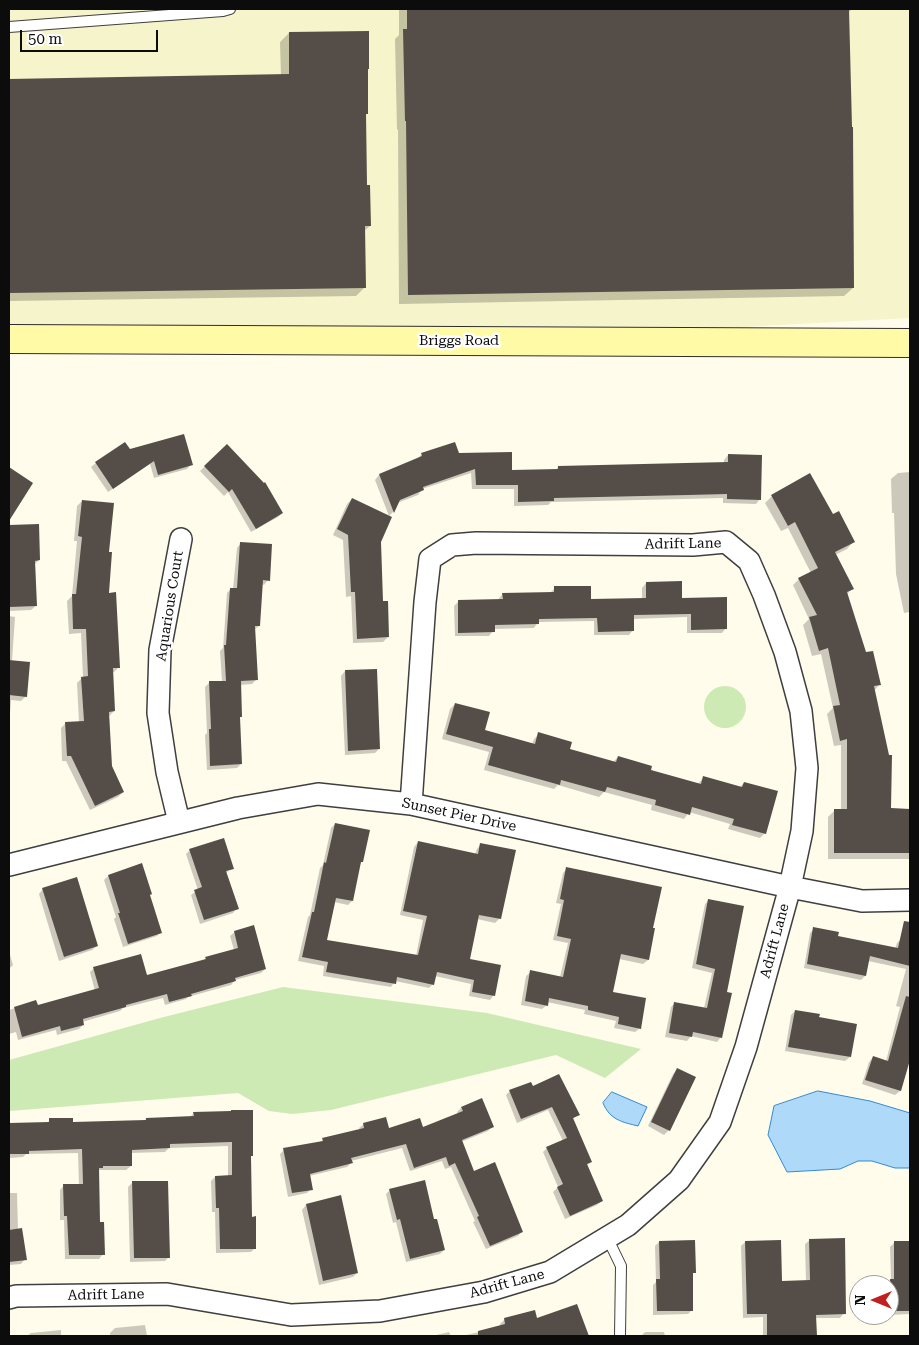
<!DOCTYPE html>
<style>
body{margin:0}
#map{position:relative;width:919px;height:1345px;overflow:hidden;background:#fffceb;font-family:"Roboto Serif",serif}
canvas{display:block}
.frame{position:absolute;inset:0;border:10px solid #0c0c0c;pointer-events:none}
.north{position:absolute;left:849px;top:1275px;width:50px;height:50px;box-sizing:border-box;background:#fff;border:1px solid #9e9e9e;border-radius:50%;rotate:270deg;font-size:14px;font-weight:700;line-height:20px;text-align:center;color:#0c0c0c}
.north::after{content:'';display:block;margin:auto;width:18px;height:22px;background:#c02020;clip-path:polygon(50% 0,100% 100%,50% 72%,0 100%)}
.scale{position:absolute;left:20px;top:30px;width:138px;height:22px;box-sizing:border-box;border:2px solid #0c0c0c;border-top:0;padding-left:6px;font-size:15px;line-height:18px;white-space:nowrap;color:#0c0c0c;-webkit-text-stroke:4px #fff;paint-order:stroke}
</style>
<div id="map">
<canvas width="919" height="1345"></canvas>
<div class="frame"></div>
<div class="north">N</div>
<div class="scale">50 m</div>
</div>
<script>
const ctx = document.querySelector('canvas').getContext('2d');
ctx.lineJoin = 'round';
function fillPath(path, color) { ctx.fillStyle = color; ctx.fill(path, 'evenodd'); }
function strokePath(path, color, width, dash) { ctx.strokeStyle = color; ctx.lineWidth = width; ctx.lineCap = dash ? 'butt' : 'round'; ctx.setLineDash(dash || []); ctx.stroke(path); }
function write(font, color, halo, rows, align = 'center') {
  ctx.font = font + ' "Roboto Serif",serif'; ctx.lineWidth = 5; ctx.setLineDash([]); ctx.textBaseline = 'middle'; ctx.strokeStyle = halo; ctx.fillStyle = color; for (const [text, x, y, turn = 0] of rows) {
    ctx.save(); ctx.translate(x, y); ctx.rotate((+turn || 0) * Math.PI / 180); ctx.textAlign = isNaN(turn) ? turn : align; if (halo) ctx.strokeText(text, 0, 0); ctx.fillText(text, 0, 0); ctx.restore();
  }
}
const farmland = new Path2D(`
 M 9,9 L 910,9 L 910,318 L 742,327 L 9,325 Z`);
const green = new Path2D(`
 M704 707a21 21 0 1 1 42 0a21 21 0 1 1-42 0Z
 M 283,987 L 487,1013 L 641,1049 L 605,1078 L 556,1055 L 331,1110 L 292,1114 L 269,1111 L 238,1093 L 9,1111 L 9,1060 L 160,1018 Z`);
const water = new Path2D(`
 M 818,1091 L 870,1101 L 910,1113 L 910,1168 L 895,1168 L 872,1161 L 858,1161 L 840,1169 L 787,1172 L 768,1135 L 774,1106 Z
 M 612,1092 L 647,1107 L 638,1126 C 622,1122 610,1120 603,1103 Z`);
const shadow = new Path2D(`
 M 399,9 L 852,9 L 848,13 L 853,288 L 844,296 L 399,304 L 398,129 L 397,130 L 395,39 L 399,35 Z
 M 289,33 L 367,113 L 365,116 L 366,186 L 370,226 L 364,231 L 365,287 L 356,296 L 9,301 L 9,80 L 281,75 L 280,42 Z
 M 454,444 L 458,455 L 511,471 L 556,470 L 558,467 L 724,463 L 724,460 L 728,455 L 760,499 L 756,504 L 723,503 L 723,498 L 683,499 L 551,502 L 548,505 L 514,506 L 514,489 L 472,489 L 471,473 L 422,489 L 418,495 L 397,503 L 393,512 L 389,516 L 375,480 L 379,475 L 417,459 L 421,455 Z
 M 227,445 L 282,513 L 278,517 L 251,532 L 228,492 L 224,496 L 200,471 Z
 M 130,450 L 191,464 L 187,469 L 154,478 L 150,464 L 108,492 L 91,467 L 96,463 Z
 M 910,472 L 910,618 L 909,612 L 904,613 L 896,574 L 894,513 L 892,513 L 891,479 L 898,473 Z
 M 772,496 L 832,516 L 853,542 L 847,549 L 835,555 L 852,589 L 847,594 L 865,654 L 880,684 L 874,691 L 890,810 L 910,810 L 910,859 L 828,859 L 828,817 L 835,810 L 841,810 L 841,745 L 834,746 L 827,714 L 833,708 L 821,654 L 812,656 L 803,625 L 809,619 L 793,585 L 799,579 L 811,573 L 788,528 L 781,531 L 765,503 Z
 M 352,499 L 379,541 L 382,602 L 388,637 L 383,642 L 353,643 L 351,596 L 346,597 L 343,540 L 333,535 L 347,504 Z
 M 82,501 L 108,553 L 107,594 L 119,667 L 114,672 L 112,672 L 114,711 L 109,716 L 110,766 L 123,792 L 118,797 L 90,810 L 66,761 L 62,761 L 61,728 L 66,723 L 79,722 L 77,683 L 82,678 L 83,678 L 81,633 L 69,634 L 67,601 L 72,596 L 77,541 L 74,541 L 77,506 Z
 M 38,525 L 39,560 L 35,564 L 36,606 L 31,610 L 9,611 L 9,527 Z
 M 241,543 L 268,580 L 264,585 L 262,584 L 259,626 L 254,630 L 256,680 L 252,684 L 240,685 L 241,716 L 239,718 L 241,764 L 237,768 L 207,770 L 205,735 L 207,733 L 205,687 L 209,683 L 222,682 L 220,651 L 223,648 L 227,593 L 231,589 L 233,589 L 237,548 Z
 M 646,583 L 681,599 L 726,628 L 722,633 L 687,633 L 687,617 L 633,619 L 633,630 L 629,635 L 594,635 L 594,621 L 538,622 L 534,628 L 493,629 L 493,631 L 489,636 L 455,636 L 454,606 L 458,602 L 499,601 L 499,598 L 503,594 L 550,593 L 555,588 L 590,600 L 642,599 L 642,588 Z
 M 9,616 L 15,617 L 12,661 L 26,696 L 21,701 L 11,700 L 9,729 Z
 M 345,671 L 379,749 L 375,753 L 345,755 L 341,676 Z
 M 455,704 L 483,731 L 532,744 L 534,739 L 539,734 L 568,750 L 613,762 L 618,757 L 650,771 L 698,784 L 703,778 L 739,788 L 744,783 L 765,833 L 760,838 L 728,829 L 730,824 L 689,812 L 684,819 L 651,810 L 652,805 L 604,792 L 599,797 L 558,785 L 554,789 L 484,770 L 489,752 L 442,739 L 450,709 Z
 M 335,824 L 362,861 L 360,864 L 352,901 L 348,905 L 334,902 L 326,941 L 416,956 L 423,920 L 400,915 L 414,847 L 418,842 L 475,854 L 477,849 L 481,844 L 499,919 L 495,923 L 477,919 L 468,960 L 494,995 L 490,1000 L 469,996 L 471,984 L 435,976 L 433,984 L 429,988 L 395,981 L 391,987 L 323,976 L 324,966 L 298,961 L 308,917 L 310,915 L 320,868 L 323,865 L 331,828 Z
 M 190,850 L 232,868 L 226,873 L 237,908 L 233,913 L 200,924 L 191,895 L 198,890 L 186,854 Z
 M 567,868 L 652,929 L 648,960 L 643,964 L 619,959 L 612,993 L 640,1028 L 635,1032 L 614,1028 L 616,1021 L 584,1014 L 585,1010 L 547,1002 L 547,1005 L 542,1009 L 521,1005 L 526,976 L 531,972 L 560,977 L 568,943 L 553,940 L 561,904 L 556,903 L 563,873 Z
 M 108,876 L 149,896 L 161,932 L 157,936 L 123,947 L 114,919 L 116,917 L 104,880 Z
 M 43,889 L 97,946 L 92,950 L 59,961 L 39,894 Z
 M 709,900 L 726,993 L 721,1037 L 717,1042 L 691,1036 L 687,1041 L 665,1037 L 671,1007 L 675,1003 L 704,1008 L 712,973 L 692,968 L 705,904 Z
 M 814,929 L 836,937 L 895,949 L 897,943 L 901,939 L 910,941 L 910,1059 L 909,1059 L 900,1091 L 895,1095 L 862,1084 L 869,1062 L 873,1057 L 886,1061 L 900,1007 L 896,1006 L 906,969 L 868,961 L 865,976 L 861,980 L 804,968 L 810,933 Z
 M 235,932 L 265,969 L 261,973 L 235,980 L 231,985 L 188,997 L 186,999 L 165,1005 L 163,998 L 123,1008 L 120,1011 L 82,1022 L 83,1025 L 79,1029 L 57,1035 L 56,1030 L 18,1040 L 16,1032 L 9,1034 L 9,1010 L 36,1002 L 37,1007 L 95,991 L 90,972 L 94,968 L 146,977 L 203,961 L 206,958 L 234,950 L 230,936 Z
 M 9,951 L 13,965 L 9,969 Z
 M 795,1011 L 818,1018 L 850,1057 L 845,1061 L 785,1051 L 791,1015 Z
 M 677,1070 L 694,1078 L 669,1130 L 664,1135 L 648,1126 L 673,1074 Z
 M 533,1088 L 578,1114 L 573,1119 L 591,1162 L 586,1166 L 602,1201 L 597,1205 L 565,1219 L 553,1192 L 558,1187 L 543,1152 L 547,1148 L 563,1141 L 548,1110 L 517,1123 L 506,1095 L 510,1091 Z
 M 461,1108 L 492,1127 L 488,1131 L 461,1142 L 473,1173 L 522,1231 L 518,1236 L 486,1249 L 473,1222 L 475,1221 L 451,1167 L 445,1169 L 442,1161 L 410,1171 L 402,1148 L 351,1161 L 351,1163 L 347,1167 L 309,1176 L 311,1189 L 307,1193 L 288,1197 L 280,1154 L 284,1150 L 320,1142 L 323,1140 L 360,1130 L 359,1128 L 364,1124 L 388,1130 L 422,1128 L 458,1114 L 457,1112 Z
 M 251,1111 L 249,1157 L 251,1218 L 255,1248 L 251,1252 L 216,1253 L 215,1212 L 212,1212 L 211,1181 L 215,1177 L 228,1177 L 228,1146 L 169,1148 L 165,1152 L 130,1153 L 131,1166 L 126,1170 L 99,1170 L 99,1224 L 103,1254 L 99,1259 L 65,1259 L 64,1220 L 60,1220 L 60,1190 L 64,1185 L 79,1185 L 78,1153 L 26,1154 L 23,1157 L 9,1158 L 9,1124 L 47,1123 L 50,1120 L 71,1123 L 144,1121 L 146,1119 L 190,1117 L 194,1113 Z
 M 132,1183 L 169,1257 L 165,1261 L 130,1262 L 128,1187 Z
 M 390,1190 L 433,1221 L 444,1250 L 440,1254 L 406,1262 L 396,1222 L 393,1223 L 386,1194 Z
 M 9,1193 L 17,1193 L 18,1230 L 25,1259 L 21,1264 L 9,1265 Z
 M 340,1197 L 357,1273 L 353,1277 L 319,1285 L 302,1210 L 306,1205 Z
 M 810,1240 L 844,1313 L 840,1318 L 815,1318 L 815,1336 L 763,1336 L 763,1317 L 743,1318 L 741,1246 L 745,1242 L 781,1282 L 806,1281 L 805,1244 Z
 M 659,1242 L 694,1272 L 692,1275 L 692,1310 L 688,1314 L 653,1315 L 653,1285 L 656,1282 L 655,1246 Z
 M 910,1242 L 910,1314 L 889,1315 L 889,1285 L 886,1284 L 891,1280 L 890,1247 L 894,1243 Z
 M 577,1305 L 587,1336 L 462,1336 L 500,1327 L 500,1324 L 505,1319 L 536,1320 Z
 M 145,1325 L 147,1336 L 110,1336 L 110,1333 L 115,1328 Z
 M 61,1330 L 61,1336 L 27,1336 L 31,1333 Z
 M 449,1332 L 451,1336 L 432,1336 Z
 M 645,1332 L 664,1332 L 665,1336 L 641,1336 Z`);
const building = new Path2D(`
 M 407,9 L 849,9 L 852,127 L 853,127 L 854,288 L 408,295 L 406,121 L 405,121 L 403,29 L 407,29 Z
 M 369,31 L 369,69 L 368,69 L 368,114 L 366,114 L 367,185 L 370,185 L 371,226 L 365,226 L 366,288 L 9,293 L 9,79 L 289,74 L 289,32 Z
 M 184,434 L 193,465 L 158,475 L 154,461 L 113,489 L 95,462 L 125,442 L 130,449 Z
 M 455,442 L 459,453 L 512,452 L 512,470 L 558,469 L 558,466 L 728,462 L 728,454 L 762,455 L 761,500 L 727,499 L 727,494 L 688,495 L 554,498 L 554,501 L 518,502 L 518,485 L 476,485 L 475,469 L 423,487 L 424,490 L 400,500 L 394,513 L 379,474 L 422,456 L 421,453 Z
 M 227,444 L 264,483 L 265,482 L 283,513 L 256,529 L 232,489 L 229,492 L 204,466 Z
 M 9,467 L 33,483 L 9,521 Z
 M 810,473 L 833,514 L 839,511 L 855,542 L 835,552 L 854,589 L 847,592 L 866,652 L 873,651 L 881,685 L 874,686 L 889,755 L 892,755 L 891,808 L 910,809 L 910,853 L 834,853 L 834,809 L 847,809 L 847,739 L 840,741 L 833,706 L 840,705 L 828,648 L 819,651 L 809,617 L 817,615 L 798,578 L 818,568 L 795,522 L 788,526 L 771,495 Z
 M 352,498 L 392,517 L 381,542 L 383,601 L 388,601 L 389,637 L 357,639 L 355,592 L 351,592 L 348,535 L 337,529 Z
 M 82,500 L 114,503 L 109,552 L 112,552 L 109,593 L 116,592 L 120,668 L 113,668 L 115,711 L 109,712 L 112,766 L 124,792 L 95,806 L 71,756 L 67,756 L 65,722 L 84,721 L 81,677 L 88,676 L 86,629 L 73,629 L 72,594 L 76,594 L 82,537 L 78,536 Z
 M 39,524 L 40,560 L 35,561 L 37,606 L 9,607 L 9,525 Z
 M 240,542 L 272,544 L 270,581 L 263,580 L 260,626 L 255,626 L 258,680 L 241,681 L 242,717 L 240,717 L 242,764 L 210,766 L 209,729 L 211,729 L 209,681 L 226,681 L 224,645 L 226,645 L 230,588 L 237,588 Z
 M 682,581 L 682,598 L 727,597 L 727,629 L 691,630 L 691,614 L 634,615 L 634,631 L 598,632 L 597,618 L 539,619 L 539,624 L 495,625 L 495,632 L 458,633 L 458,600 L 503,599 L 502,593 L 554,592 L 554,586 L 591,586 L 591,599 L 646,598 L 646,582 Z
 M 9,660 L 30,662 L 27,697 L 9,695 Z
 M 377,669 L 380,749 L 348,751 L 345,670 Z
 M 455,703 L 490,712 L 485,730 L 535,744 L 538,732 L 572,742 L 570,749 L 616,762 L 618,756 L 652,766 L 651,770 L 701,784 L 703,776 L 742,787 L 744,782 L 778,791 L 766,834 L 732,825 L 734,819 L 692,807 L 690,815 L 655,805 L 656,800 L 607,787 L 605,792 L 561,780 L 560,785 L 488,765 L 493,747 L 446,734 Z
 M 335,823 L 370,830 L 363,862 L 361,862 L 353,901 L 336,898 L 327,940 L 418,955 L 427,916 L 403,911 L 418,841 L 478,854 L 480,843 L 516,850 L 501,919 L 479,915 L 470,959 L 501,965 L 495,996 L 472,992 L 474,980 L 437,972 L 434,985 L 397,977 L 396,984 L 326,972 L 328,962 L 302,957 L 312,912 L 314,912 L 324,862 L 326,863 Z
 M 224,838 L 234,869 L 226,871 L 239,909 L 204,920 L 194,890 L 202,887 L 189,849 Z
 M 142,863 L 152,894 L 150,895 L 162,933 L 128,944 L 118,913 L 120,913 L 108,875 Z
 M 566,867 L 662,887 L 653,928 L 655,928 L 649,960 L 621,954 L 613,992 L 646,998 L 641,1029 L 618,1024 L 619,1017 L 588,1010 L 588,1006 L 549,998 L 548,1006 L 525,1001 L 530,970 L 563,977 L 571,939 L 557,936 L 564,900 L 560,899 Z
 M 77,877 L 98,946 L 64,957 L 42,888 Z
 M 708,899 L 744,906 L 727,992 L 732,993 L 722,1038 L 693,1032 L 692,1037 L 669,1033 L 674,1002 L 707,1008 L 715,969 L 696,964 Z
 M 904,921 L 910,922 L 910,966 L 870,956 L 866,976 L 807,964 L 813,927 L 839,932 L 838,936 L 898,948 Z
 M 254,925 L 266,969 L 235,978 L 236,981 L 191,994 L 192,996 L 169,1002 L 167,994 L 126,1005 L 126,1007 L 83,1019 L 84,1025 L 61,1031 L 60,1026 L 22,1037 L 14,1007 L 36,1000 L 38,1005 L 99,988 L 93,967 L 141,954 L 147,975 L 206,959 L 205,957 L 238,948 L 234,931 Z
 M 906,996 L 910,997 L 910,1060 L 901,1091 L 865,1080 L 873,1056 L 888,1061 Z
 M 795,1010 L 820,1014 L 819,1017 L 857,1024 L 851,1057 L 788,1047 Z
 M 677,1068 L 696,1077 L 670,1131 L 651,1122 Z
 M 559,1074 L 580,1115 L 573,1118 L 592,1162 L 587,1164 L 603,1201 L 570,1216 L 557,1187 L 563,1184 L 546,1147 L 567,1138 L 552,1107 L 521,1119 L 509,1090 L 531,1082 L 533,1086 Z
 M 482,1098 L 494,1127 L 462,1140 L 474,1171 L 495,1162 L 523,1232 L 490,1246 L 477,1217 L 479,1216 L 455,1163 L 449,1166 L 446,1157 L 414,1168 L 406,1144 L 351,1158 L 353,1163 L 310,1174 L 313,1190 L 292,1193 L 283,1148 L 323,1141 L 322,1138 L 364,1128 L 363,1123 L 386,1117 L 389,1128 L 420,1118 L 423,1127 L 463,1111 L 461,1107 Z
 M 231,1110 L 253,1110 L 253,1156 L 251,1156 L 252,1217 L 256,1216 L 256,1249 L 220,1249 L 219,1208 L 216,1208 L 215,1176 L 232,1175 L 232,1142 L 170,1144 L 170,1148 L 132,1150 L 132,1166 L 103,1166 L 103,1168 L 99,1168 L 100,1222 L 104,1222 L 105,1255 L 69,1255 L 67,1216 L 64,1216 L 63,1184 L 83,1184 L 82,1149 L 29,1151 L 29,1154 L 9,1154 L 9,1123 L 49,1122 L 49,1118 L 73,1118 L 73,1122 L 146,1120 L 146,1118 L 194,1116 L 193,1112 L 231,1111 Z
 M 425,1180 L 434,1219 L 437,1219 L 445,1250 L 410,1259 L 400,1219 L 397,1220 L 389,1189 Z
 M 132,1181 L 168,1181 L 170,1258 L 134,1258 Z
 M 341,1195 L 358,1273 L 323,1281 L 306,1204 Z
 M 22,1228 L 27,1260 L 9,1262 L 9,1230 Z
 M 845,1238 L 846,1314 L 816,1315 L 817,1336 L 767,1336 L 767,1314 L 747,1314 L 745,1241 L 781,1240 L 782,1281 L 810,1280 L 809,1239 Z
 M 695,1240 L 696,1273 L 693,1273 L 693,1311 L 657,1311 L 656,1279 L 660,1279 L 659,1241 Z
 M 894,1241 L 910,1241 L 910,1311 L 891,1311 L 890,1279 L 894,1279 Z
 M 577,1304 L 589,1336 L 478,1336 L 478,1331 L 505,1324 L 504,1318 L 535,1310 L 537,1318 Z`);
const service = new Path2D(`
 M 9,27 L 223,11 L 230,9
 M 607,1237 L 621,1266 L 620,1336`);
const minor = new Path2D(`
 M 179,822 L 167,772 L 158,713 L 160,650 L 181,539
 M 9,865 L 238,808 L 318,794 L 411,804 L 790,887 L 862,901 L 910,900
 M 9,1298 L 16,1296 L 167,1294 L 291,1315 L 380,1311 L 484,1292 L 550,1272 L 628,1225 L 679,1180 L 720,1122 L 746,1047 L 790,887 L 802,831 L 807,768 L 801,711 L 785,652 L 764,595 L 749,561 L 726,542 L 693,545 L 476,543 L 452,545 L 430,559 L 425,602 L 411,804`);
const secondary = new Path2D(`
 M 9,339 L 910,343`);
const streetNames = [
 ["Briggs Road",459,341],
 ["Adrift Lane",683,544,-1],
 ["Aquarious Court",170,606,-81],
 ["Sunset Pier Drive",459,815,12],
 ["Adrift Lane",775,941,-75],
 ["Adrift Lane",507,1284,-15],
 ["Adrift Lane",106,1295,-1]
];
fillPath(farmland, '#f6f4cb');
fillPath(green, '#cdeab4');
fillPath(water, '#aed9f8');
strokePath(water, '#338ad2', 1);
fillPath(shadow, '#0003');
fillPath(building, '#554e48');
strokePath(service, '#3f3f3f', 12);
strokePath(minor, '#3f3f3f', 24);
strokePath(secondary, '#2e2e2e', 30);
strokePath(service, '#fff', 10);
strokePath(minor, '#fff', 21);
strokePath(secondary, '#fffaa6', 28);
write('14px', '#0c0c0c', '#fff', streetNames);
</script>
